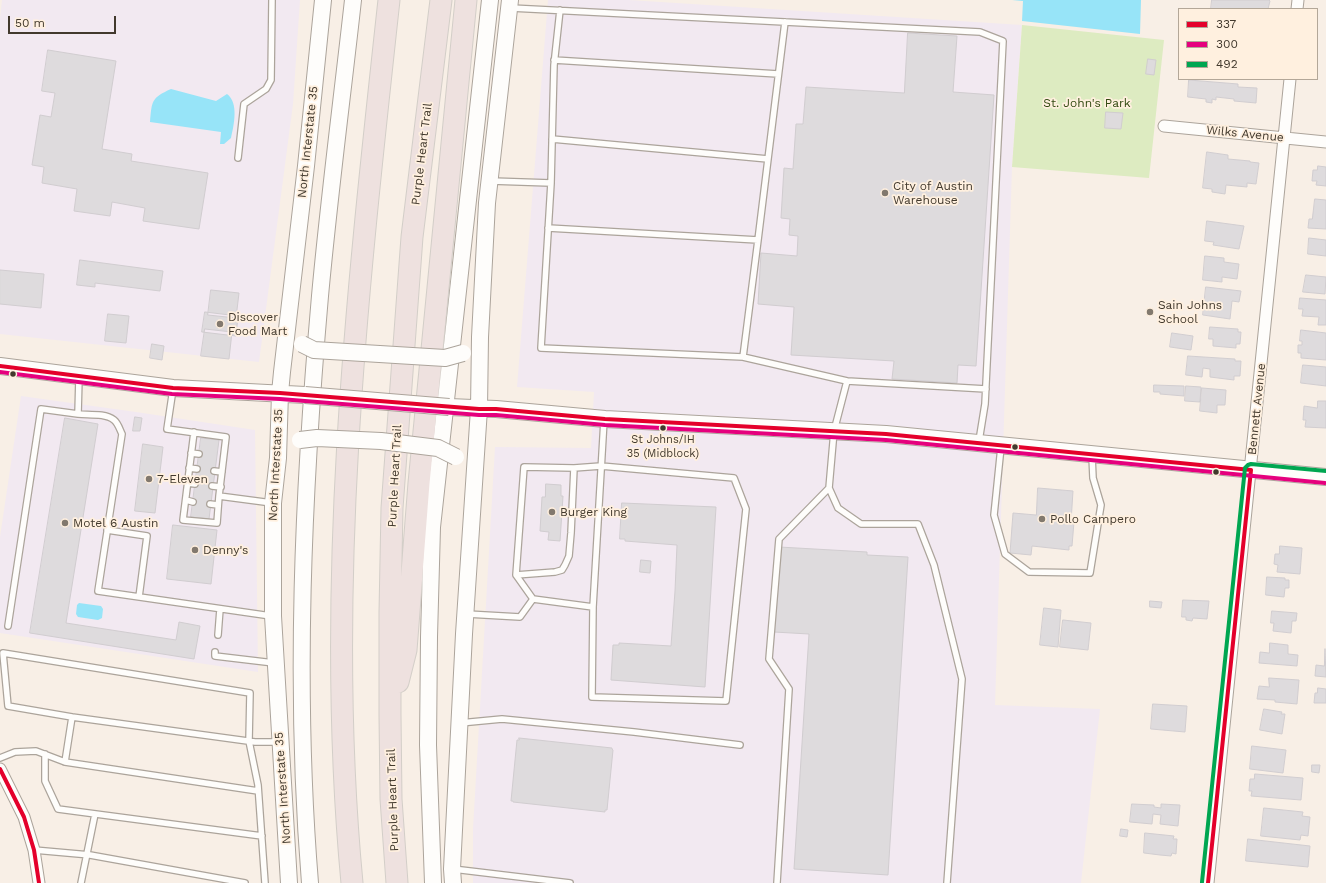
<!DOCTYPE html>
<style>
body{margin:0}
#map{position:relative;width:1326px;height:883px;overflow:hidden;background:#f8efe6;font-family:"Work Sans",sans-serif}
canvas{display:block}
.legend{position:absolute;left:1178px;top:8px;width:140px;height:72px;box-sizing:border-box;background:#fff0df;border:1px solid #b3a798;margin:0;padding:5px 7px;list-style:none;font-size:12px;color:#42392d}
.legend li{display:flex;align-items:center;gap:8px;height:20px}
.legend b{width:20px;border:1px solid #b3a798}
.scale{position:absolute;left:8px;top:16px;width:108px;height:18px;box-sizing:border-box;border:2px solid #42392d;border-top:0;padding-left:5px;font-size:12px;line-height:14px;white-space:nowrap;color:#42392d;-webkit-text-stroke:3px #fff0df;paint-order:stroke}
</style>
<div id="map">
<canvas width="1326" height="883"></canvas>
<ul class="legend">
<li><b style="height:5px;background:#e4002b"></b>337</li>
<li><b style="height:5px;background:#e5007d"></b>300</li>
<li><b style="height:5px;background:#00a651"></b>492</li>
</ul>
<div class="scale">50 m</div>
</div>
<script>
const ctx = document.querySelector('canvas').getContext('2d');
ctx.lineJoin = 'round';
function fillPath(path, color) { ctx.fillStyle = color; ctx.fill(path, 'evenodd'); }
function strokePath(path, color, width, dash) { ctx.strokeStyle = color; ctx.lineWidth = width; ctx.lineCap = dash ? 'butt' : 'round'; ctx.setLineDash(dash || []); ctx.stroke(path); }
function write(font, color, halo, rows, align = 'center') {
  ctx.font = font + ' "Work Sans",sans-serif'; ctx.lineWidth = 3.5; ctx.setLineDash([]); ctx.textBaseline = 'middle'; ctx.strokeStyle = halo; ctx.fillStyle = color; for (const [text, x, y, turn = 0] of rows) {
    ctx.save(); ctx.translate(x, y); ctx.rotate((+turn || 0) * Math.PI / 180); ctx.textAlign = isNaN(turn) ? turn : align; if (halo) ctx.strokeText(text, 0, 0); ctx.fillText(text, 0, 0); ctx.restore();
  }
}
const commercial = new Path2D(`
 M 2,0 L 300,0 L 293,104 L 259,362 L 0,334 L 0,18 Z
 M 548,0 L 629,0 L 1022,25 L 1012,167 L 995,705 L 1100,709 L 1081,883 L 473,883 L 473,829 L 495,447 L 591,448 L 594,392 L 517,387 Z
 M 21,396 L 136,412 L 255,430 L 258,672 L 0,633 L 0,537 Z`);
const green = new Path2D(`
 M 1022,25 L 1164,40 L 1149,178 L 1012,167 Z`);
const water = new Path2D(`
 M 1012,0 L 1141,0 L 1140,34 L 1022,21 L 1023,1 Z
 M 171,89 L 216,101 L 227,94 C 239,103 234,125 231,138 L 224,144 L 220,144 L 221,132 L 150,122 C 152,101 151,98 171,89 Z
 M 79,603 L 101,606 L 103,609 L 102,618 L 98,620 L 78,617 L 76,614 L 77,605 Z`);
const building = new Path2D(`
 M 1212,0 L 1269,0 L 1270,1 L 1268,9 L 1211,9 Z
 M 908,33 L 957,36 L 953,92 L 994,95 L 976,366 L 958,365 L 957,383 L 892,379 L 894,361 L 791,355 L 794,307 L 758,304 L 761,253 L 797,256 L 798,236 L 789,235 L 790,219 L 781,218 L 784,168 L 793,169 L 796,124 L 803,124 L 806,87 L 904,93 Z
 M 48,50 L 116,61 L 102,149 L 132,154 L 131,161 L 208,173 L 199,229 L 143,221 L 145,208 L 112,202 L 110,216 L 74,211 L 77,189 L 42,183 L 44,167 L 32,165 L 40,115 L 51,117 L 55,93 L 42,91 Z
 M 1148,59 L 1156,60 L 1154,75 L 1146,74 Z
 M 1189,80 L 1238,84 L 1238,87 L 1257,88 L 1256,103 L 1234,101 L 1234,99 L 1216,97 L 1216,100 L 1212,99 L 1212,103 L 1206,102 L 1206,99 L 1188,97 Z
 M 1106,112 L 1123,113 L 1121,129 L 1105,128 Z
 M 1207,152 L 1228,155 L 1228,159 L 1250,161 L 1250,162 L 1259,163 L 1256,184 L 1247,183 L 1247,187 L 1226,185 L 1225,194 L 1212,192 L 1212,189 L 1203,188 Z
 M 1318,166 L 1326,167 L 1326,186 L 1316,185 L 1317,181 L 1312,181 L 1313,170 L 1317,170 Z
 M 1315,199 L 1326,200 L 1326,229 L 1308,228 L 1309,219 L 1312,219 Z
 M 1207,221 L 1244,226 L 1239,249 L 1213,245 L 1214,242 L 1205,241 Z
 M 1309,238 L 1326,240 L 1326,256 L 1308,254 Z
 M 1205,256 L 1224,258 L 1224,262 L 1239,264 L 1237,279 L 1222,277 L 1222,282 L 1203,280 Z
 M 80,260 L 163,271 L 160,291 L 95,283 L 95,287 L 77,285 Z
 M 0,270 L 44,274 L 41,308 L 0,304 Z
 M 1306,275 L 1326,277 L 1325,294 L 1303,292 Z
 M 1206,287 L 1241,291 L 1239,302 L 1232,301 L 1230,319 L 1203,315 Z
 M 211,290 L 239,293 L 236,318 L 208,315 Z
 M 1300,298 L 1326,300 L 1326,325 L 1318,325 L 1319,317 L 1302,316 L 1303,309 L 1299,309 Z
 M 205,312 L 238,316 L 236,336 L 202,332 Z
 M 108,314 L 129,316 L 126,343 L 105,341 Z
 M 1210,327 L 1238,329 L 1238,332 L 1241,332 L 1240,344 L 1236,344 L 1236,348 L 1213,346 L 1213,339 L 1209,339 Z
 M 205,329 L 232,332 L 229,359 L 201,356 Z
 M 1301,330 L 1326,333 L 1326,360 L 1301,358 L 1301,353 L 1298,353 L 1298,345 L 1302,345 L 1302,341 L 1300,341 Z
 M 1172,333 L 1193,336 L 1191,350 L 1170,347 Z
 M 152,344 L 164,346 L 162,360 L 150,358 Z
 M 1188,356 L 1235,359 L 1235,361 L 1241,361 L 1240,376 L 1234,376 L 1234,380 L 1210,377 L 1210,369 L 1203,368 L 1202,377 L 1186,375 Z
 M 1303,365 L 1326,367 L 1326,386 L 1301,383 Z
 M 1154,385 L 1184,386 L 1184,396 L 1160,394 L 1160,392 L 1154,392 Z
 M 1186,386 L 1201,387 L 1200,402 L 1185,401 Z
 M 1202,388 L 1226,390 L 1225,405 L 1217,405 L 1217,413 L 1200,411 Z
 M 1318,401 L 1326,401 L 1326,428 L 1305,427 L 1306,420 L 1303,420 L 1304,406 L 1317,408 Z
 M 135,417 L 142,418 L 140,431 L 133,431 Z
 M 65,418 L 98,424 L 66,623 L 176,640 L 179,622 L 200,626 L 194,659 L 30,633 Z
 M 201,438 L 219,440 L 209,519 L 191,517 Z
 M 143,444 L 163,447 L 155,513 L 135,511 Z
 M 546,484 L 561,485 L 561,496 L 563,496 L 560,541 L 548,540 L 549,532 L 540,531 L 542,497 L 545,497 Z
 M 1038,488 L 1073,491 L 1071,522 L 1074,522 L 1072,546 L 1069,546 L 1069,550 L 1032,546 L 1031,555 L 1010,553 L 1013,513 L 1036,515 Z
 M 622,503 L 716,507 L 705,687 L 611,680 L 613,645 L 619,645 L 619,643 L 671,646 L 675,591 L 677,545 L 625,541 L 625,539 L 620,539 Z
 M 173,525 L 217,530 L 211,584 L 167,579 Z
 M 1280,546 L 1302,548 L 1300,574 L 1277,572 L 1278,565 L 1274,564 L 1275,554 L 1279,554 Z
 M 779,547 L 867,552 L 867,555 L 908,557 L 888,875 L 794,869 L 809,634 L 774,632 Z
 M 641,560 L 651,561 L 650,573 L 640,572 Z
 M 1267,577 L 1285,578 L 1285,580 L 1289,580 L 1289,588 L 1285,588 L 1284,597 L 1266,595 Z
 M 1183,600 L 1209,601 L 1207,619 L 1193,618 L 1192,621 L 1186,620 L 1186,617 L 1182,617 Z
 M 1150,601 L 1162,602 L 1161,608 L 1150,607 Z
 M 1044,608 L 1061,610 L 1058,647 L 1040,645 Z
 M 1272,611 L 1297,613 L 1296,621 L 1292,621 L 1291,633 L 1273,631 L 1274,623 L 1271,623 Z
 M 1063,620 L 1091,623 L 1088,650 L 1060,647 Z
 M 1270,643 L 1288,645 L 1288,654 L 1298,655 L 1297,666 L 1259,663 L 1260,652 L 1269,653 Z
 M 1325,649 L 1326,677 L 1315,676 L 1316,665 L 1324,666 Z
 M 1269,678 L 1299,680 L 1297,704 L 1275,702 L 1275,700 L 1257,699 L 1259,686 L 1269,687 Z
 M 1318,688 L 1326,689 L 1326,703 L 1314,703 L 1315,693 L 1317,693 Z
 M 1153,704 L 1187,706 L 1185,732 L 1151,729 Z
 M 1264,709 L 1282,712 L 1281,714 L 1285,714 L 1282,734 L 1260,730 Z
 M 519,738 L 612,748 L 612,749 L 613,750 L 607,810 L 605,810 L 605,812 L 513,802 L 513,801 L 511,801 L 517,740 L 519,740 Z
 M 1252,746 L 1286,750 L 1283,773 L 1250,769 Z
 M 1312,765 L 1320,765 L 1319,773 L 1312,772 Z
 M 1255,774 L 1303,778 L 1301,800 L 1251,796 L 1252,791 L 1249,791 L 1250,779 L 1254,779 Z
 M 1132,804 L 1154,805 L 1154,807 L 1161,808 L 1161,804 L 1180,805 L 1178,826 L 1160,824 L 1161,815 L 1153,814 L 1152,824 L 1130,822 Z
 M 1264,808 L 1303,812 L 1302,816 L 1310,817 L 1308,836 L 1301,835 L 1300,840 L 1261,836 Z
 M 1121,829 L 1128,830 L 1127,837 L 1120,836 Z
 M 1145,833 L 1174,836 L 1173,839 L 1177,839 L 1176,854 L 1172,853 L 1171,856 L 1160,855 L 1144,853 Z
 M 1248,839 L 1310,846 L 1308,867 L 1246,861 Z`);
const lane = new Path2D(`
 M 511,8 L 980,32 L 1003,41 L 985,404 L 979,441
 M 554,60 L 778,74
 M 238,158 L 244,104 L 266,89 L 271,80 L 272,0
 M 768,159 L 785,22
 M 491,181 L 551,183 L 541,348 L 743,357 L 847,381 L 834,431 L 829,488 L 779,539 L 769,659 L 789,689 L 777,883
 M 551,183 L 554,65 L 560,10
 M 548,228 L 758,240 L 768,159 L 552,139
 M 743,357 L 758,240
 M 79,378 L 78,414 C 89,415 105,413 114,420 C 118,423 120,430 122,434 L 98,591 L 271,616
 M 847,381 L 986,389
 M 173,389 L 167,429 L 226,437 L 219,496 L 272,503
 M 194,432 L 183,520 L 217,523 L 219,496
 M 1001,447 L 994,515 L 1005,554 L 1029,572 L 1090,573 L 1101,505 L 1093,478 L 1092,456
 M 191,453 L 199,454
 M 189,468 L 197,469
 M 214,471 L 222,472
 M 188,483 L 195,484
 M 212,486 L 221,487
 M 829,488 L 838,508 L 861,524 L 918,524 L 934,565 L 962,679 L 947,883
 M 186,500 L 193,502
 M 210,504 L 218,505
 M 107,530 L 147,536 L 139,597
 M 516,575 L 555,572 L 562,570 L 565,565 L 569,556 L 571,533 L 574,468
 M 533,599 L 516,575 L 524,467 L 574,468 L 601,466 L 734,478 L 746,509 L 726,701 L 592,697 L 593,607
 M 467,614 L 520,617 L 533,599 L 593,607 L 604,420
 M 8,626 L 41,409 L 78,414
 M 218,635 L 220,609
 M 215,652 L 215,656 L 274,663
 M 72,717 L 8,706 L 3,653 L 250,693 L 249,741 L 258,785 L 265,883
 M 460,723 L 502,719 L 634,732 L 740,745
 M 45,754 L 45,781 L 58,809 L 262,836
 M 0,758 L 15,752 L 36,751 L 65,762 L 72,717 L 255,742 L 280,742
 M 65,762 L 258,791
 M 34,850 L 90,855 L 245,883
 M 453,869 L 570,883
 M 81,883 L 95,814`);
const street = new Path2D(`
 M 1297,9 L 1298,0
 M 1164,126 L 1326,142
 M 0,769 L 24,817 L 34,850 L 39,883
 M 1208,883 L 1290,79`);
const secondary = new Path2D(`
 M 0,366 L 173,388 L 305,395
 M 449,407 L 496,409 L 605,419 L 886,434 L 1326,477
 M 289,883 L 273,616 L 273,503 L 278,458 L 280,393 L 282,372 L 306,166 L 323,0
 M 310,883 C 294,688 303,491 320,296 C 329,197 342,99 353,0
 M 433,883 L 428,745 L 429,637 L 432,527 L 490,0
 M 453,883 L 452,869 L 464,634 L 479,409 L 480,337 L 487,203 L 510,0`);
const highway = new Path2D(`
 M 398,682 L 406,650 L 419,483 L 466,0
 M 352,883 C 324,588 357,293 389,0
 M 397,883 L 391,799 L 390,715 L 390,612 L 392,508 L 412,237 L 441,0`);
const secondaryBridge = new Path2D(`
 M 302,344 L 314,350 L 445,358 L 463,353
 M 305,395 L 449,407
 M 300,440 L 317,438 L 381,441 L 438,448 L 456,457`);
const bus1 = new Path2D(`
 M 0,366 L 173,388 L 280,393 L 479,409 L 496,409 L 605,419 L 886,434 L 1251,470
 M 0,769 L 24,817 L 34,850 L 39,883
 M 1208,883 L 1251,470`);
const bus2 = new Path2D(`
 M 0,372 L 172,394 L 280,399 L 479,415 L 496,415 L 605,425 L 886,440 L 1325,483`);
const bus3 = new Path2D(`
 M 1202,882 L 1245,468 L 1248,465 L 1251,464 L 1326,471`);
const markers = [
 [885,193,4,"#82796e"],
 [1150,312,4,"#82796e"],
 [220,324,4,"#82796e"],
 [13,374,3.5,"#42392d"],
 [663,428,3.5,"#42392d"],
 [1015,447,3.5,"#42392d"],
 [1216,472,3.5,"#42392d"],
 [149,479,4,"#82796e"],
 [552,512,4,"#82796e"],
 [1042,519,4,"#82796e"],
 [65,523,4,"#82796e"],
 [195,550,4,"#82796e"]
];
const busNames = [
 ["St Johns/IH",663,440],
 ["35 (Midblock)",663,454]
];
const parkNames = [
 ["St. John's Park",1087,103]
];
const streetNames = [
 ["Wilks Avenue",1245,134,6],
 ["North Interstate 35",308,142,-84],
 ["Purple Heart Trail",422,154,-83],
 ["Bennett Avenue",1257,409,-84],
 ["North Interstate 35",276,465,-87],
 ["Purple Heart Trail",395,476,-87],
 ["North Interstate 35",283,788,-94],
 ["Purple Heart Trail",393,800,-92]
];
const poiNames = [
 ["City of Austin",893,186],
 ["Warehouse",893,200],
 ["Sain Johns",1158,305],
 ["School",1158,319],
 ["Discover",228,317],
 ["Food Mart",228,331],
 ["7-Eleven",157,479],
 ["Burger King",560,512],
 ["Pollo Campero",1050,519],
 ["Motel 6 Austin",73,523],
 ["Denny's",203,550]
];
fillPath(commercial, '#f2e9f1');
fillPath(green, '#ddebc1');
fillPath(water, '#97e4f8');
fillPath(building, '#dedbdd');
strokePath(building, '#d1cdd0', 1);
strokePath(lane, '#aca49b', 8);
strokePath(street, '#aca49b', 13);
strokePath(secondary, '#aca49b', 18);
strokePath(highway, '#d3cec8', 23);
strokePath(lane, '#fefdfb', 5.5);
strokePath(street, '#fefdfb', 11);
strokePath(secondary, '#fefdfb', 16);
strokePath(highway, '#eee1df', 21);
strokePath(secondaryBridge, '#aca49b', 18, []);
strokePath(secondaryBridge, '#fefdfb', 16);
strokePath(bus1, '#e4002b', 4);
strokePath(bus2, '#e5007d', 4);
strokePath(bus3, '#00a651', 4);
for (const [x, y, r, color] of markers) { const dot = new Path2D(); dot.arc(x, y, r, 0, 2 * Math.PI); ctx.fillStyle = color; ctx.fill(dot); strokePath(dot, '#fff0df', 1.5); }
write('11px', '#42392d', '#fff0df', busNames);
write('12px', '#324910', '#fff0df', parkNames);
write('12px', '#42392d', '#fff0df', streetNames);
write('12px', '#42392d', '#fff0df', poiNames, 'left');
</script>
